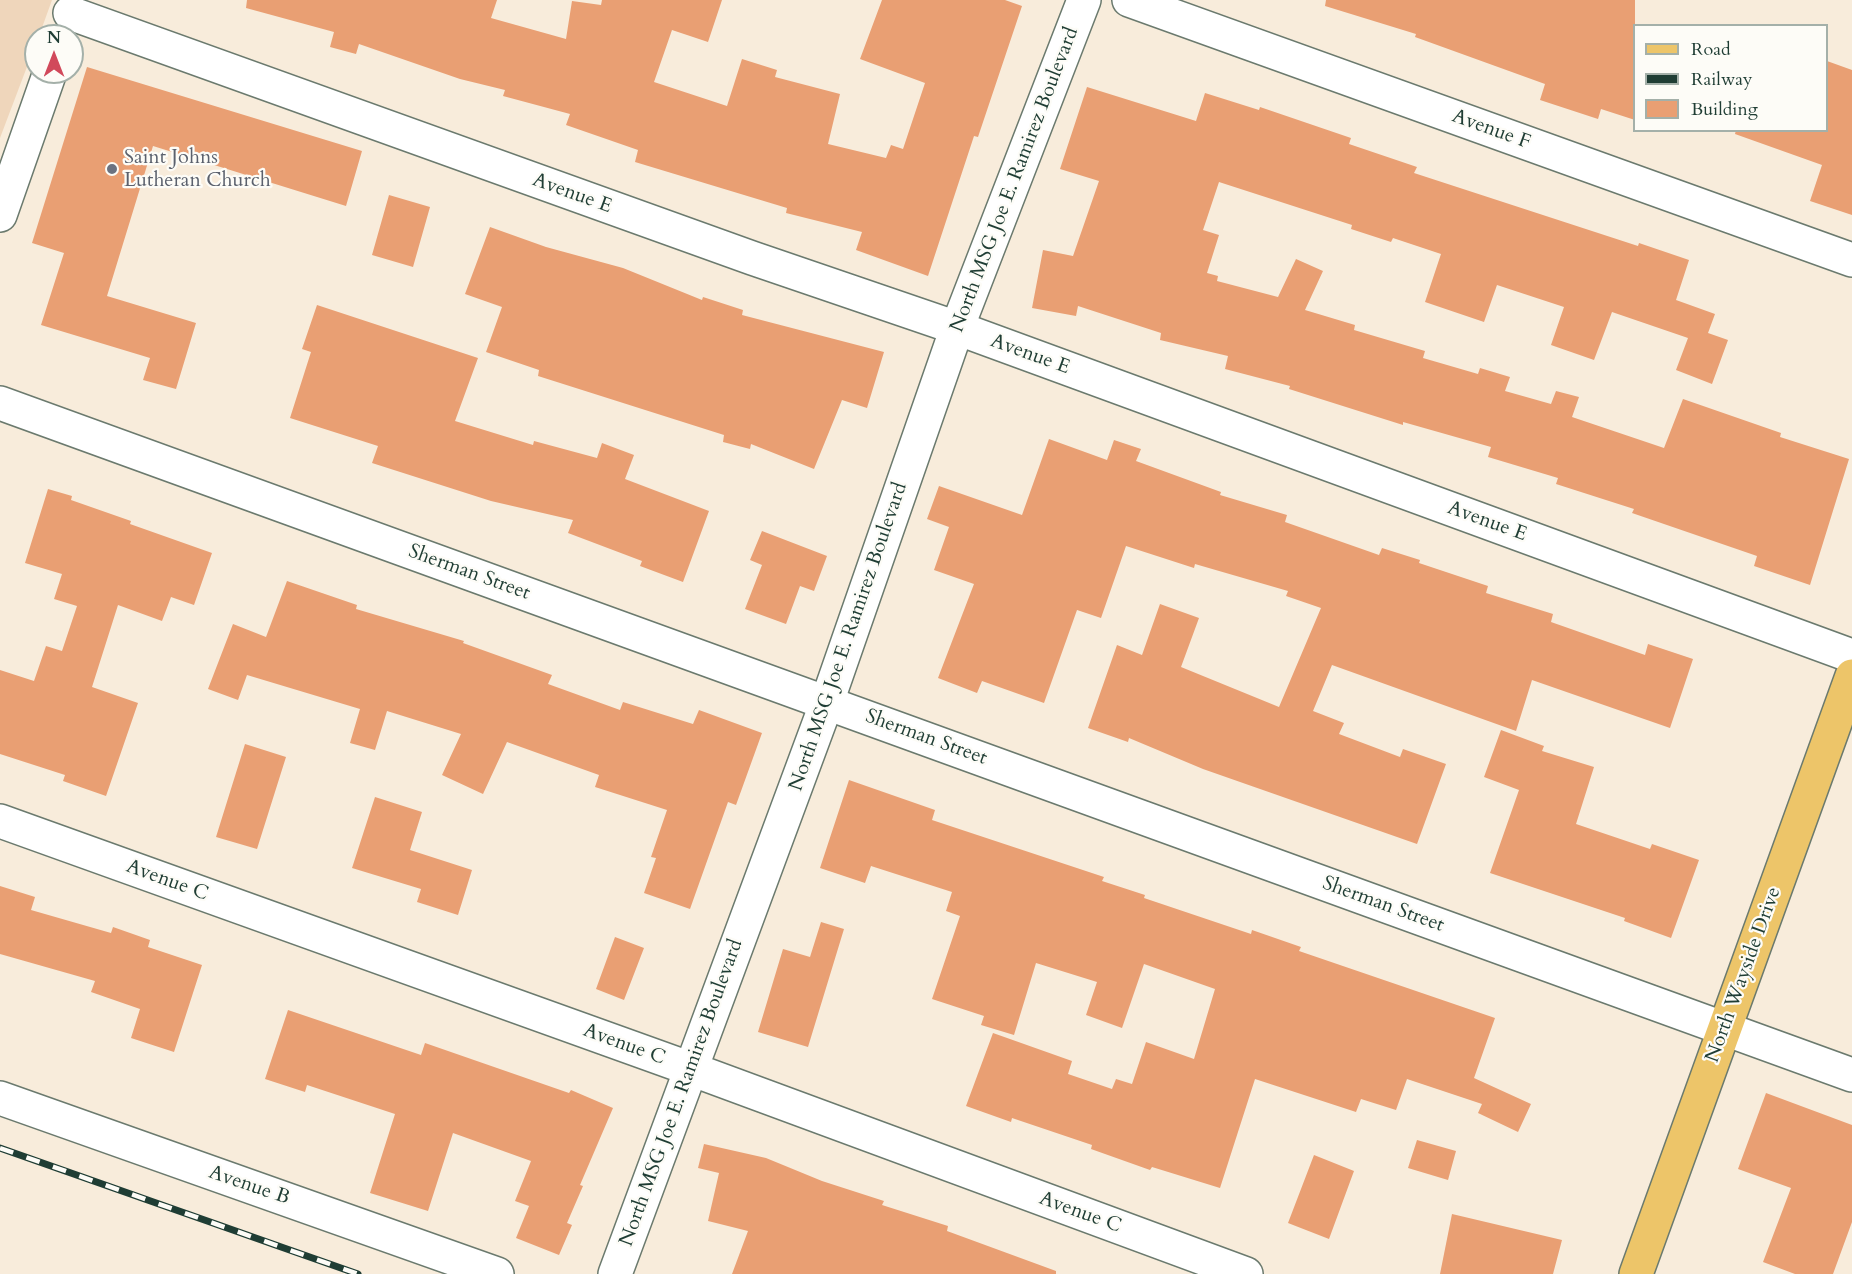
<!DOCTYPE html>
<style>
body{margin:0}
#map{position:relative;width:1852px;height:1274px;overflow:hidden;background:#f8ecdb;font-family:Cardo,serif}
canvas{display:block}
.legend{position:absolute;left:1633px;top:24px;width:195px;height:108px;box-sizing:border-box;background:#fdfcf7;border:2px solid #a4b0a9;margin:0;padding:8px 10px;list-style:none;font-size:18px;color:#1f3d34}
.legend li{display:flex;align-items:center;gap:12px;height:30px}
.legend b{width:30px;border:2px solid #a4b0a9}
.north{position:absolute;left:24px;top:24px;width:60px;height:60px;box-sizing:border-box;background:#fdfcf7;border:2px solid #a4b0a9;border-radius:50%;rotate:0deg;font-size:16px;font-weight:700;line-height:24px;text-align:center;color:#1f3d34}
.north::after{content:'';display:block;margin:auto;width:21px;height:27px;background:#d1495b;clip-path:polygon(50% 0,100% 100%,50% 72%,0 100%)}
</style>
<div id="map">
<canvas width="1852" height="1274"></canvas>
<ul class="legend">
<li><b style="height:8px;background:#edc569"></b>Road</li>
<li><b style="height:8px;background:#1f3d34"></b>Railway</li>
<li><b style="height:16px;background:#e99f73"></b>Building</li>
</ul>
<div class="north">N</div>
</div>
<script>
const ctx = document.querySelector('canvas').getContext('2d');
ctx.lineJoin = 'round';
function fillPath(path, color) { ctx.fillStyle = color; ctx.fill(path, 'evenodd'); }
function strokePath(path, color, width, dash) { ctx.strokeStyle = color; ctx.lineWidth = width; ctx.lineCap = dash ? 'butt' : 'round'; ctx.setLineDash(dash || []); ctx.stroke(path); }
function write(font, color, halo, rows, align = 'center') {
  ctx.font = font + ' Cardo,serif'; ctx.lineWidth = 4.5; ctx.setLineDash([]); ctx.textBaseline = 'middle'; ctx.strokeStyle = halo; ctx.fillStyle = color; for (const [text, x, y, turn = 0] of rows) {
    ctx.save(); ctx.translate(x, y); ctx.rotate((+turn || 0) * Math.PI / 180); ctx.textAlign = isNaN(turn) ? turn : align; if (halo) ctx.strokeText(text, 0, 0); ctx.fillText(text, 0, 0); ctx.restore();
  }
}
const built = new Path2D(`
 M 0,0 L 52,0 L 39,36 L 36,36 L 36,43 L 0,138 Z`);
const building = new Path2D(`
 M 247,0 L 497,0 L 491,18 L 566,39 L 572,1 L 601,5 L 602,0 L 722,0 L 708,42 L 672,30 L 654,82 L 727,106 L 742,59 L 777,70 L 775,77 L 840,94 L 828,144 L 886,158 L 891,145 L 903,149 L 925,83 L 860,59 L 882,0 L 1005,0 L 1022,6 L 978,137 L 974,136 L 928,276 L 856,250 L 862,232 L 786,213 L 787,208 L 635,162 L 638,150 L 566,125 L 570,114 L 503,96 L 505,90 L 460,79 L 359,44 L 356,54 L 330,47 L 334,32 L 246,8 Z
 M 1326,0 L 1635,0 L 1635,120 L 1601,109 L 1598,119 L 1540,100 L 1545,84 L 1415,37 L 1416,34 L 1325,6 Z
 M 1827,61 L 1852,70 L 1852,215 L 1810,201 L 1822,165 L 1735,134 L 1736,130 L 1827,130 Z
 M 87,67 L 362,151 L 346,206 L 153,146 L 107,296 L 196,323 L 176,389 L 143,380 L 150,358 L 41,325 L 64,253 L 32,243 Z
 M 1087,87 L 1196,121 L 1205,93 L 1259,110 L 1260,107 L 1351,138 L 1349,144 L 1417,167 L 1414,173 L 1638,246 L 1639,243 L 1689,260 L 1676,300 L 1715,314 L 1708,333 L 1728,340 L 1712,384 L 1676,370 L 1688,338 L 1612,312 L 1594,360 L 1551,345 L 1564,307 L 1497,285 L 1484,322 L 1425,302 L 1441,254 L 1393,238 L 1391,242 L 1351,229 L 1352,225 L 1219,182 L 1203,230 L 1219,235 L 1207,273 L 1218,276 L 1217,281 L 1278,297 L 1296,259 L 1323,271 L 1305,310 L 1355,325 L 1354,330 L 1425,351 L 1423,358 L 1478,374 L 1480,368 L 1510,377 L 1505,391 L 1551,404 L 1556,391 L 1579,397 L 1572,417 L 1664,448 L 1683,399 L 1781,433 L 1780,437 L 1849,459 L 1810,585 L 1754,566 L 1757,556 L 1632,513 L 1634,509 L 1556,484 L 1558,478 L 1488,457 L 1491,447 L 1403,422 L 1403,425 L 1289,389 L 1290,386 L 1225,369 L 1228,356 L 1160,340 L 1161,333 L 1078,306 L 1076,316 L 1032,308 L 1043,250 L 1073,256 L 1099,181 L 1060,169 Z
 M 389,195 L 430,207 L 413,267 L 372,255 Z
 M 490,227 L 546,247 L 623,268 L 702,300 L 703,297 L 743,310 L 742,315 L 884,352 L 867,408 L 842,400 L 814,469 L 751,444 L 750,449 L 723,442 L 724,435 L 538,376 L 539,370 L 486,352 L 502,307 L 465,294 Z
 M 317,305 L 478,358 L 455,421 L 533,445 L 534,441 L 597,458 L 602,443 L 634,455 L 625,479 L 709,511 L 683,582 L 640,566 L 642,561 L 568,533 L 573,520 L 491,501 L 372,463 L 378,446 L 290,418 L 311,352 L 302,349 Z
 M 1049,439 L 1107,460 L 1114,440 L 1141,449 L 1136,461 L 1221,492 L 1220,495 L 1287,515 L 1285,522 L 1379,555 L 1382,548 L 1420,560 L 1419,563 L 1488,586 L 1486,593 L 1553,614 L 1551,622 L 1645,655 L 1648,644 L 1693,659 L 1670,728 L 1532,680 L 1516,731 L 1332,665 L 1313,711 L 1344,723 L 1339,734 L 1400,757 L 1403,749 L 1446,764 L 1417,844 L 1203,769 L 1129,738 L 1128,742 L 1088,728 L 1117,645 L 1142,655 L 1160,604 L 1199,618 L 1181,667 L 1279,707 L 1321,608 L 1286,596 L 1288,591 L 1195,564 L 1194,568 L 1126,546 L 1101,618 L 1077,610 L 1044,703 L 982,681 L 977,693 L 938,678 L 974,584 L 934,570 L 949,527 L 927,519 L 939,486 L 1022,515 Z
 M 48,489 L 72,496 L 71,500 L 131,521 L 130,524 L 212,553 L 194,605 L 171,597 L 162,621 L 118,605 L 92,687 L 138,703 L 106,796 L 63,781 L 65,775 L 0,754 L 0,670 L 34,681 L 46,646 L 62,651 L 77,606 L 54,599 L 62,574 L 25,563 Z
 M 762,531 L 827,556 L 814,591 L 800,586 L 786,624 L 745,609 L 762,565 L 750,560 Z
 M 287,581 L 357,605 L 356,609 L 464,641 L 463,643 L 552,675 L 548,684 L 620,710 L 623,702 L 693,724 L 699,710 L 762,733 L 736,805 L 728,802 L 690,909 L 644,893 L 656,858 L 651,857 L 667,810 L 595,787 L 599,775 L 507,742 L 483,794 L 442,775 L 461,734 L 387,711 L 375,750 L 350,743 L 360,709 L 247,675 L 238,700 L 208,689 L 233,624 L 266,637 Z
 M 1501,730 L 1544,746 L 1542,751 L 1594,767 L 1576,824 L 1650,849 L 1652,844 L 1699,860 L 1671,938 L 1624,921 L 1625,918 L 1490,873 L 1519,790 L 1484,777 Z
 M 245,744 L 286,757 L 257,849 L 216,837 Z
 M 849,780 L 935,810 L 932,820 L 1104,877 L 1102,881 L 1145,895 L 1144,898 L 1251,934 L 1252,930 L 1301,947 L 1299,951 L 1495,1018 L 1474,1078 L 1531,1104 L 1518,1132 L 1478,1113 L 1482,1104 L 1407,1079 L 1396,1110 L 1361,1099 L 1356,1112 L 1255,1079 L 1220,1188 L 1152,1167 L 1150,1170 L 1091,1149 L 1092,1145 L 1012,1118 L 1011,1122 L 966,1106 L 993,1033 L 1072,1061 L 1068,1074 L 1112,1089 L 1116,1079 L 1132,1084 L 1146,1042 L 1194,1059 L 1215,989 L 1144,964 L 1122,1028 L 1086,1015 L 1097,982 L 1036,963 L 1014,1035 L 981,1025 L 984,1016 L 932,999 L 960,916 L 946,911 L 952,892 L 871,866 L 865,883 L 820,868 Z
 M 375,797 L 422,812 L 410,850 L 472,870 L 458,915 L 417,902 L 421,889 L 352,868 Z
 M 0,886 L 35,897 L 31,910 L 111,933 L 113,927 L 150,940 L 148,947 L 202,965 L 174,1052 L 131,1038 L 140,1009 L 91,992 L 95,981 L 0,954 Z
 M 821,922 L 844,929 L 808,1047 L 758,1032 L 783,949 L 810,957 Z
 M 615,937 L 644,948 L 624,1000 L 596,989 Z
 M 288,1010 L 421,1055 L 425,1043 L 569,1093 L 571,1090 L 613,1108 L 580,1185 L 583,1186 L 567,1223 L 572,1225 L 559,1255 L 516,1238 L 529,1206 L 515,1201 L 531,1161 L 453,1133 L 428,1211 L 370,1193 L 395,1114 L 307,1085 L 305,1092 L 265,1079 Z
 M 1766,1093 L 1852,1125 L 1852,1222 L 1833,1274 L 1795,1274 L 1763,1262 L 1791,1188 L 1738,1169 Z
 M 1417,1140 L 1456,1151 L 1448,1180 L 1408,1168 Z
 M 704,1144 L 766,1158 L 822,1181 L 884,1201 L 882,1205 L 948,1226 L 947,1231 L 1056,1271 L 1056,1274 L 732,1274 L 748,1231 L 708,1221 L 719,1173 L 698,1168 Z
 M 1314,1155 L 1354,1171 L 1329,1239 L 1288,1223 Z
 M 1452,1214 L 1562,1240 L 1553,1274 L 1440,1274 Z`);
const minor = new Path2D(`
 M 1129,0 L 1852,260
 M 70,13 L 752,258 L 957,328 L 1852,656
 M 0,215 L 50,72
 M 0,403 L 1852,1075
 M 0,821 L 691,1069 L 1246,1274
 M 0,1098 L 497,1274`);
const tertiary = new Path2D(`
 M 615,1274 L 827,702 L 957,328 L 1084,0`);
const primary = new Path2D(`
 M 1636,1274 L 1852,676`);
const rail = new Path2D(`
 M 0,1148 L 358,1274`);
const markers = [
 [112,169,6,"#6b7280"]
];
const streetNames = [
 ["Avenue F",1491,130,20],
 ["North MSG Joe E. Ramirez Boulevard",1015,180,-69],
 ["Avenue E",572,194,20],
 ["Avenue E",1030,355,20],
 ["Avenue E",1487,522,20],
 ["Sherman Street",469,573,20],
 ["North MSG Joe E. Ramirez Boulevard",849,637,-71],
 ["Sherman Street",926,738,20],
 ["Avenue C",167,881,20],
 ["Sherman Street",1383,905,20],
 ["North Wayside Drive",1744,975,-70],
 ["Avenue C",624,1045,20],
 ["North MSG Joe E. Ramirez Boulevard",682,1093,-70],
 ["Avenue B",249,1186,19],
 ["Avenue C",1080,1213,20]
];
const worshipNames = [
 ["Saint Johns",124,158],
 ["Lutheran Church",124,181]
];
fillPath(built, '#efd6bb');
fillPath(building, '#e99f73');
strokePath(minor, '#6b7a6e', 36);
strokePath(tertiary, '#6b7a6e', 36);
strokePath(primary, '#6b7a6e', 36);
strokePath(minor, '#fff', 33);
strokePath(tertiary, '#fff', 33);
strokePath(primary, '#edc569', 33);
strokePath(rail, '#1f3d34', 7);
strokePath(rail, '#fdfcf7', 4.5, [14]);
for (const [x, y, r, color] of markers) { const dot = new Path2D(); dot.arc(x, y, r, 0, 2 * Math.PI); ctx.fillStyle = color; ctx.fill(dot); strokePath(dot, '#fdfcf7', 2); }
write('20px', '#1f3d34', '#fdfcf7', streetNames);
write('20px', '#5b616d', '#fdfcf7', worshipNames, 'left');
</script>
